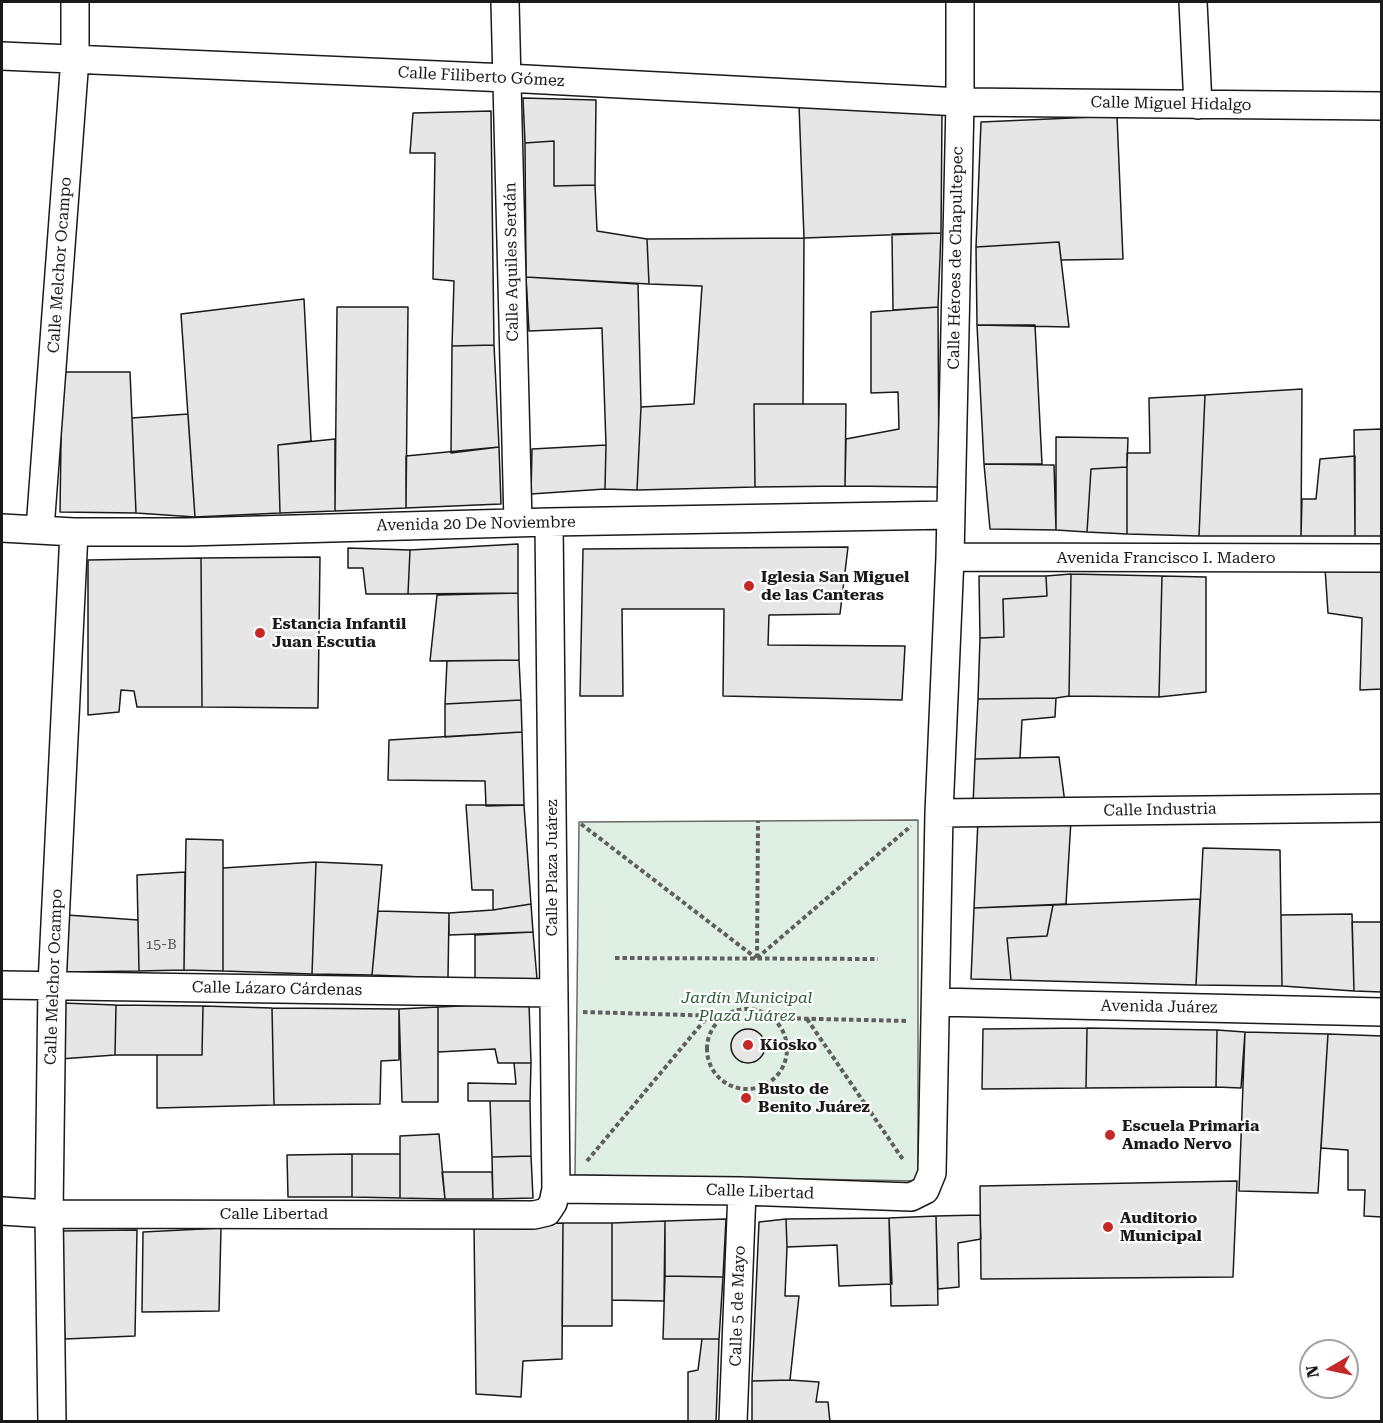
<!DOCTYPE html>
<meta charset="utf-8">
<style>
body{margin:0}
#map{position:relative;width:1383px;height:1423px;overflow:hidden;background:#fff;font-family:"Roboto Serif",serif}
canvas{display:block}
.frame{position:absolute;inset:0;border:3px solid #1a1a1a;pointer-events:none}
.north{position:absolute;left:1299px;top:1339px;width:60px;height:60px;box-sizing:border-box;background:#fff;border:2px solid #a3a3a3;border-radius:50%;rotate:261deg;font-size:16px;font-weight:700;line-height:24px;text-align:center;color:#1a1a1a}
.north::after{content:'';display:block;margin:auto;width:21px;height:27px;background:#c62828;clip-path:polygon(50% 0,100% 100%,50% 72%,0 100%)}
</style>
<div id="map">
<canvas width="1383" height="1423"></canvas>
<div class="frame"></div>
<div class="north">N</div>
</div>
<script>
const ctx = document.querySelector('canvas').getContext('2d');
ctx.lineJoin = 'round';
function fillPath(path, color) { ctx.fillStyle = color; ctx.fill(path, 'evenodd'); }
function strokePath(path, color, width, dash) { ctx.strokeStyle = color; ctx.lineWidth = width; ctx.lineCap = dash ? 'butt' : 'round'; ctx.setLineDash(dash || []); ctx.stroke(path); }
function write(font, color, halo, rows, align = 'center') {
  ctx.font = font + ' "Roboto Serif",serif'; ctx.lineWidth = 4.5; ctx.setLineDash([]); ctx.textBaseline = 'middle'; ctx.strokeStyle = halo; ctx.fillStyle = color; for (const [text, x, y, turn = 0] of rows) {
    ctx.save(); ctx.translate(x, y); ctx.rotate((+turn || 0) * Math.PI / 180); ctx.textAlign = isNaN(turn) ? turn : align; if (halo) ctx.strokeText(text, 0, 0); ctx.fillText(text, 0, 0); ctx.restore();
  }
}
const green = new Path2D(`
 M 918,820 L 918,1181 L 575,1175 L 579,822 Z`);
const building = new Path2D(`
 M 523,98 L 596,100 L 595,185 L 554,186 L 554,141 L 525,143 Z
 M 799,105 L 942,112 L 941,233 L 804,238 Z
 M 491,111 L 494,345 L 452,346 L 454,281 L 433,279 L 435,153 L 410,153 L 413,113 Z
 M 1117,116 L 1123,259 L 1061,260 L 1059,242 L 976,247 L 981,122 Z
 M 554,141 L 554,186 L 595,185 L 597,231 L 647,239 L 649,284 L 526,277 L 525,143 Z
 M 941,233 L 938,307 L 893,310 L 892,234 Z
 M 804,238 L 803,404 L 754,404 L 755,487 L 637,490 L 641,407 L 694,404 L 702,286 L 649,284 L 647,239 Z
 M 1059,242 L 1069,327 L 977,325 L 976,247 Z
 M 526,277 L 638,284 L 641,407 L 637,490 L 605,489 L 606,445 L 602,328 L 529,331 Z
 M 304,299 L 311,441 L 278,445 L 280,513 L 195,517 L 181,314 Z
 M 337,307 L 408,307 L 406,508 L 335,511 Z
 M 938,307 L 939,487 L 845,486 L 846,439 L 899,429 L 898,392 L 871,393 L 871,312 Z
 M 977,325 L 1035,325 L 1042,464 L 984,464 Z
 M 494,345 L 499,447 L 451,453 L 452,346 Z
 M 62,372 L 130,372 L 136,513 L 60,512 Z
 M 1302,389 L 1301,536 L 1199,536 L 1205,395 Z
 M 1205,395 L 1199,536 L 1127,534 L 1127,453 L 1150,453 L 1149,398 Z
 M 754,404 L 846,404 L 845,486 L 755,487 Z
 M 188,414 L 195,517 L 136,513 L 132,418 Z
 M 1382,429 L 1382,536 L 1355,536 L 1354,430 Z
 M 1056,437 L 1128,438 L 1127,467 L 1091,469 L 1087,532 L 1056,530 Z
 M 335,439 L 335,511 L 280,513 L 278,445 Z
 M 606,445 L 605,489 L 531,494 L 532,449 Z
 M 499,447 L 501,504 L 406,508 L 406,456 Z
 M 1355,456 L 1355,536 L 1301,536 L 1302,499 L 1316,499 L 1320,459 Z
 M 984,464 L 1054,465 L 1056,530 L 990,529 Z
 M 1127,467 L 1127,534 L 1087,532 L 1091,469 Z
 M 518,544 L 518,593 L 408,594 L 410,550 Z
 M 848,547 L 840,614 L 769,615 L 768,645 L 905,646 L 902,700 L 723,696 L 724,609 L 622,609 L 623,696 L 580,696 L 583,549 Z
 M 348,548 L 410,550 L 408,594 L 366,594 L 363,568 L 348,568 Z
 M 320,557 L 318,708 L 202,707 L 201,558 Z
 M 201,558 L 202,707 L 137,707 L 134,691 L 121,690 L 119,712 L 88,715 L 88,560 Z
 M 1325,568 L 1382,569 L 1382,689 L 1360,690 L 1362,618 L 1328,613 Z
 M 1071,574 L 1069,696 L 1056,698 L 978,699 L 980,638 L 1004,637 L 1003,599 L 1047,596 L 1046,576 Z
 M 1071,574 L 1162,576 L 1159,697 L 1069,696 Z
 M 979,576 L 1046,576 L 1047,596 L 1003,599 L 1004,637 L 980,638 Z
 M 1162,576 L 1206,577 L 1206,692 L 1159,697 Z
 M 518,593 L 519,660 L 430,661 L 437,595 Z
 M 519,660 L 521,700 L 445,704 L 447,661 Z
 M 1056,698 L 1055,717 L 1022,720 L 1020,758 L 975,759 L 978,699 Z
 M 521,700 L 522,732 L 445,737 L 445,704 Z
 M 522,732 L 524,805 L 486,806 L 485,781 L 388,780 L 389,740 Z
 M 1059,757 L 1065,803 L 973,805 L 975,759 Z
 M 466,805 L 524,805 L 531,904 L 493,910 L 493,890 L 472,890 Z
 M 978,820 L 1071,820 L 1066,904 L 974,908 Z
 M 186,839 L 223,840 L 223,971 L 184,970 Z
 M 1203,848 L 1280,850 L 1282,986 L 1196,985 Z
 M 316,862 L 382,865 L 372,975 L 312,974 Z
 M 316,862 L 312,974 L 223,971 L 223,868 Z
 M 185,872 L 184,970 L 139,971 L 137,875 Z
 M 1200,899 L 1196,985 L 1011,980 L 1007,938 L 1047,936 L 1053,905 Z
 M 531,904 L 533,932 L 449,935 L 449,913 L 493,910 Z
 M 1053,905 L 1047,936 L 1007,938 L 1011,980 L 971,979 L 974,908 Z
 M 378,911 L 449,913 L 448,978 L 372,975 Z
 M 1352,914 L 1354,991 L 1282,986 L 1281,915 Z
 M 67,915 L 138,920 L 139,971 L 66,972 Z
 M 1352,922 L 1382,922 L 1382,992 L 1354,991 Z
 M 533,932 L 537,979 L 475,982 L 475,935 Z
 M 62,1003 L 116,1005 L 115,1055 L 60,1059 Z
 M 529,1003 L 531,1063 L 498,1063 L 495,1049 L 438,1052 L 438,1007 Z
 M 116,1005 L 203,1006 L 202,1055 L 115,1055 Z
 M 203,1006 L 272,1008 L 274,1105 L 157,1108 L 157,1055 L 202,1055 Z
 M 438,1007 L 438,1102 L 402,1102 L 399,1009 Z
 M 272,1008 L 399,1009 L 399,1060 L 381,1061 L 380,1104 L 274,1105 Z
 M 1087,1028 L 1086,1088 L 982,1089 L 983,1029 Z
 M 1087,1028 L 1217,1030 L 1216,1087 L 1086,1088 Z
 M731 1046a17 17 0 1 1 34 0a17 17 0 1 1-34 0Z
 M 1217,1030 L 1245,1032 L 1241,1088 L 1216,1087 Z
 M 1245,1032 L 1328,1034 L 1318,1193 L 1239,1191 Z
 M 1328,1034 L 1382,1036 L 1382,1217 L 1364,1216 L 1365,1190 L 1348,1190 L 1348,1150 L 1321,1148 Z
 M 514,1063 L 531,1063 L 530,1101 L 468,1101 L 468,1083 L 516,1084 Z
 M 490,1101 L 530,1101 L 531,1156 L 492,1157 Z
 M 439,1134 L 445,1199 L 400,1198 L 400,1136 Z
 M 352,1154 L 400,1154 L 400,1198 L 352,1197 Z
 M 352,1154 L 352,1197 L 288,1197 L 287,1155 Z
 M 531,1156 L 533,1198 L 493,1199 L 492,1157 Z
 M 442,1172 L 492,1172 L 493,1199 L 445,1199 Z
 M 1237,1181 L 1233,1277 L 981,1279 L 980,1186 Z
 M 980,1215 L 981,1239 L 958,1243 L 959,1287 L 938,1289 L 936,1216 Z
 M 936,1216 L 938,1305 L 891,1306 L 889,1218 Z
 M 889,1218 L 892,1284 L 839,1286 L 837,1245 L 787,1247 L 786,1219 Z
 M 726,1219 L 723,1277 L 665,1276 L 665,1221 Z
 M 786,1219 L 787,1247 L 785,1296 L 799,1296 L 790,1380 L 752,1381 L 759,1222 Z
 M 665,1221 L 664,1301 L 612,1300 L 612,1223 Z
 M 563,1223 L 562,1359 L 523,1361 L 521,1397 L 476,1394 L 474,1225 Z
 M 563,1223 L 612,1223 L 612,1326 L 562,1326 Z
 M 221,1228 L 219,1311 L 142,1312 L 143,1232 Z
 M 137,1230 L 135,1336 L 65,1339 L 59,1231 Z
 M 665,1276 L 723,1277 L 719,1339 L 663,1339 Z
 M 702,1339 L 719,1339 L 716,1422 L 688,1422 L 688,1372 L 698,1370 Z
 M 790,1380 L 819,1382 L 816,1402 L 828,1402 L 830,1422 L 752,1422 L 752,1381 Z`);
const path = new Path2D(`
 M 581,824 L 756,958
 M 615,958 L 878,959
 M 757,958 L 911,826
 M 757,958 L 758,821
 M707 1049a40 40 0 1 1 80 0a40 40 0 1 1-80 0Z
 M 583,1012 L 722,1016
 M 774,1018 L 908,1021
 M 807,1019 L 904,1161
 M 587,1161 L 709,1015`);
const minor = new Path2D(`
 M 505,2 L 518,523
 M 1193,2 L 1198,105
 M 2,56 L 507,78 L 960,102 L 1382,106
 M 2,528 L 74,532 L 186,532 L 549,522 L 951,515
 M 40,529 L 75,58 L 75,2
 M 950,557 L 1382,558
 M 939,813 L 1382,808
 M 2,985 L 553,993
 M 936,1002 L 1382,1012
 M 556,1189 L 742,1191 L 911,1197 L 925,1190 L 932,1173 L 939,813 L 950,557 L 960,102 L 960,2
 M 2,1211 L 49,1214 L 534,1215 L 547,1212 L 553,1203 L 556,1189 L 549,522
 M 52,1422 L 49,1214 L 52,985 L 74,532
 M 733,1422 L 742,1191`);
const markers = [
 [749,586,6,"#c62828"],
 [260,633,6,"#c62828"],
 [748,1045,6,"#c62828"],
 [746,1098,6,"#c62828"],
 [1110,1135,6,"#c62828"],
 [1108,1227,6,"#c62828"]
];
const numberNames = [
 ["15-B",161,945]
];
const streetNames = [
 ["Calle Filiberto Gómez",481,77,3],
 ["Calle Miguel Hidalgo",1171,104,1],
 ["Calle Héroes de Chapultepec",956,258,-89],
 ["Calle Aquiles Serdán",512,262,-91],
 ["Calle Melchor Ocampo",60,265,-86],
 ["Avenida 20 De Noviembre",476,524,-1],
 ["Avenida Francisco I. Madero",1166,558],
 ["Calle Industria",1160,810,-1],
 ["Calle Plaza Juárez",552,868,-90],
 ["Calle Melchor Ocampo",54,977,-88],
 ["Calle Lázaro Cárdenas",277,989,1],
 ["Avenida Juárez",1159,1007,1],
 ["Calle Libertad",760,1192,2],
 ["Calle Libertad",274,1214],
 ["Calle 5 de Mayo",738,1306,-88]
];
const poiNames = [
 ["Iglesia San Miguel",761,577],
 ["de las Canteras",761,595],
 ["Estancia Infantil",272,624],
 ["Juan Escutia",272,642],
 ["Kiosko",760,1045],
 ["Busto de",758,1089],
 ["Benito Juárez",758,1107],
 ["Escuela Primaria",1122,1126],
 ["Amado Nervo",1122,1144],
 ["Auditorio",1120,1218],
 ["Municipal",1120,1236]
];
const parkNames = [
 ["Jardín Municipal",747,998],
 ["Plaza Juárez",747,1016]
];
fillPath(green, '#e0efe3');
strokePath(green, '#6a6a6a', 1.5);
fillPath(building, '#e6e6e6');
strokePath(building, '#1a1a1a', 1.5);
strokePath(minor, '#1a1a1a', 30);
strokePath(path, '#5f5f5f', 4, [4.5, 3]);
strokePath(minor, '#fff', 27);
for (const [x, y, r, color] of markers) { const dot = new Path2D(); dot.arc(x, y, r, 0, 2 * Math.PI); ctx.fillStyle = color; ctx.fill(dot); strokePath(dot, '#fff', 2); }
write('14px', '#4d4d4d', null, numberNames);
write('16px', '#1a1a1a', '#fff', streetNames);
write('bold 16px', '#1a1a1a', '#fff', poiNames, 'left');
write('italic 16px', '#2b5a34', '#fff', parkNames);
</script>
